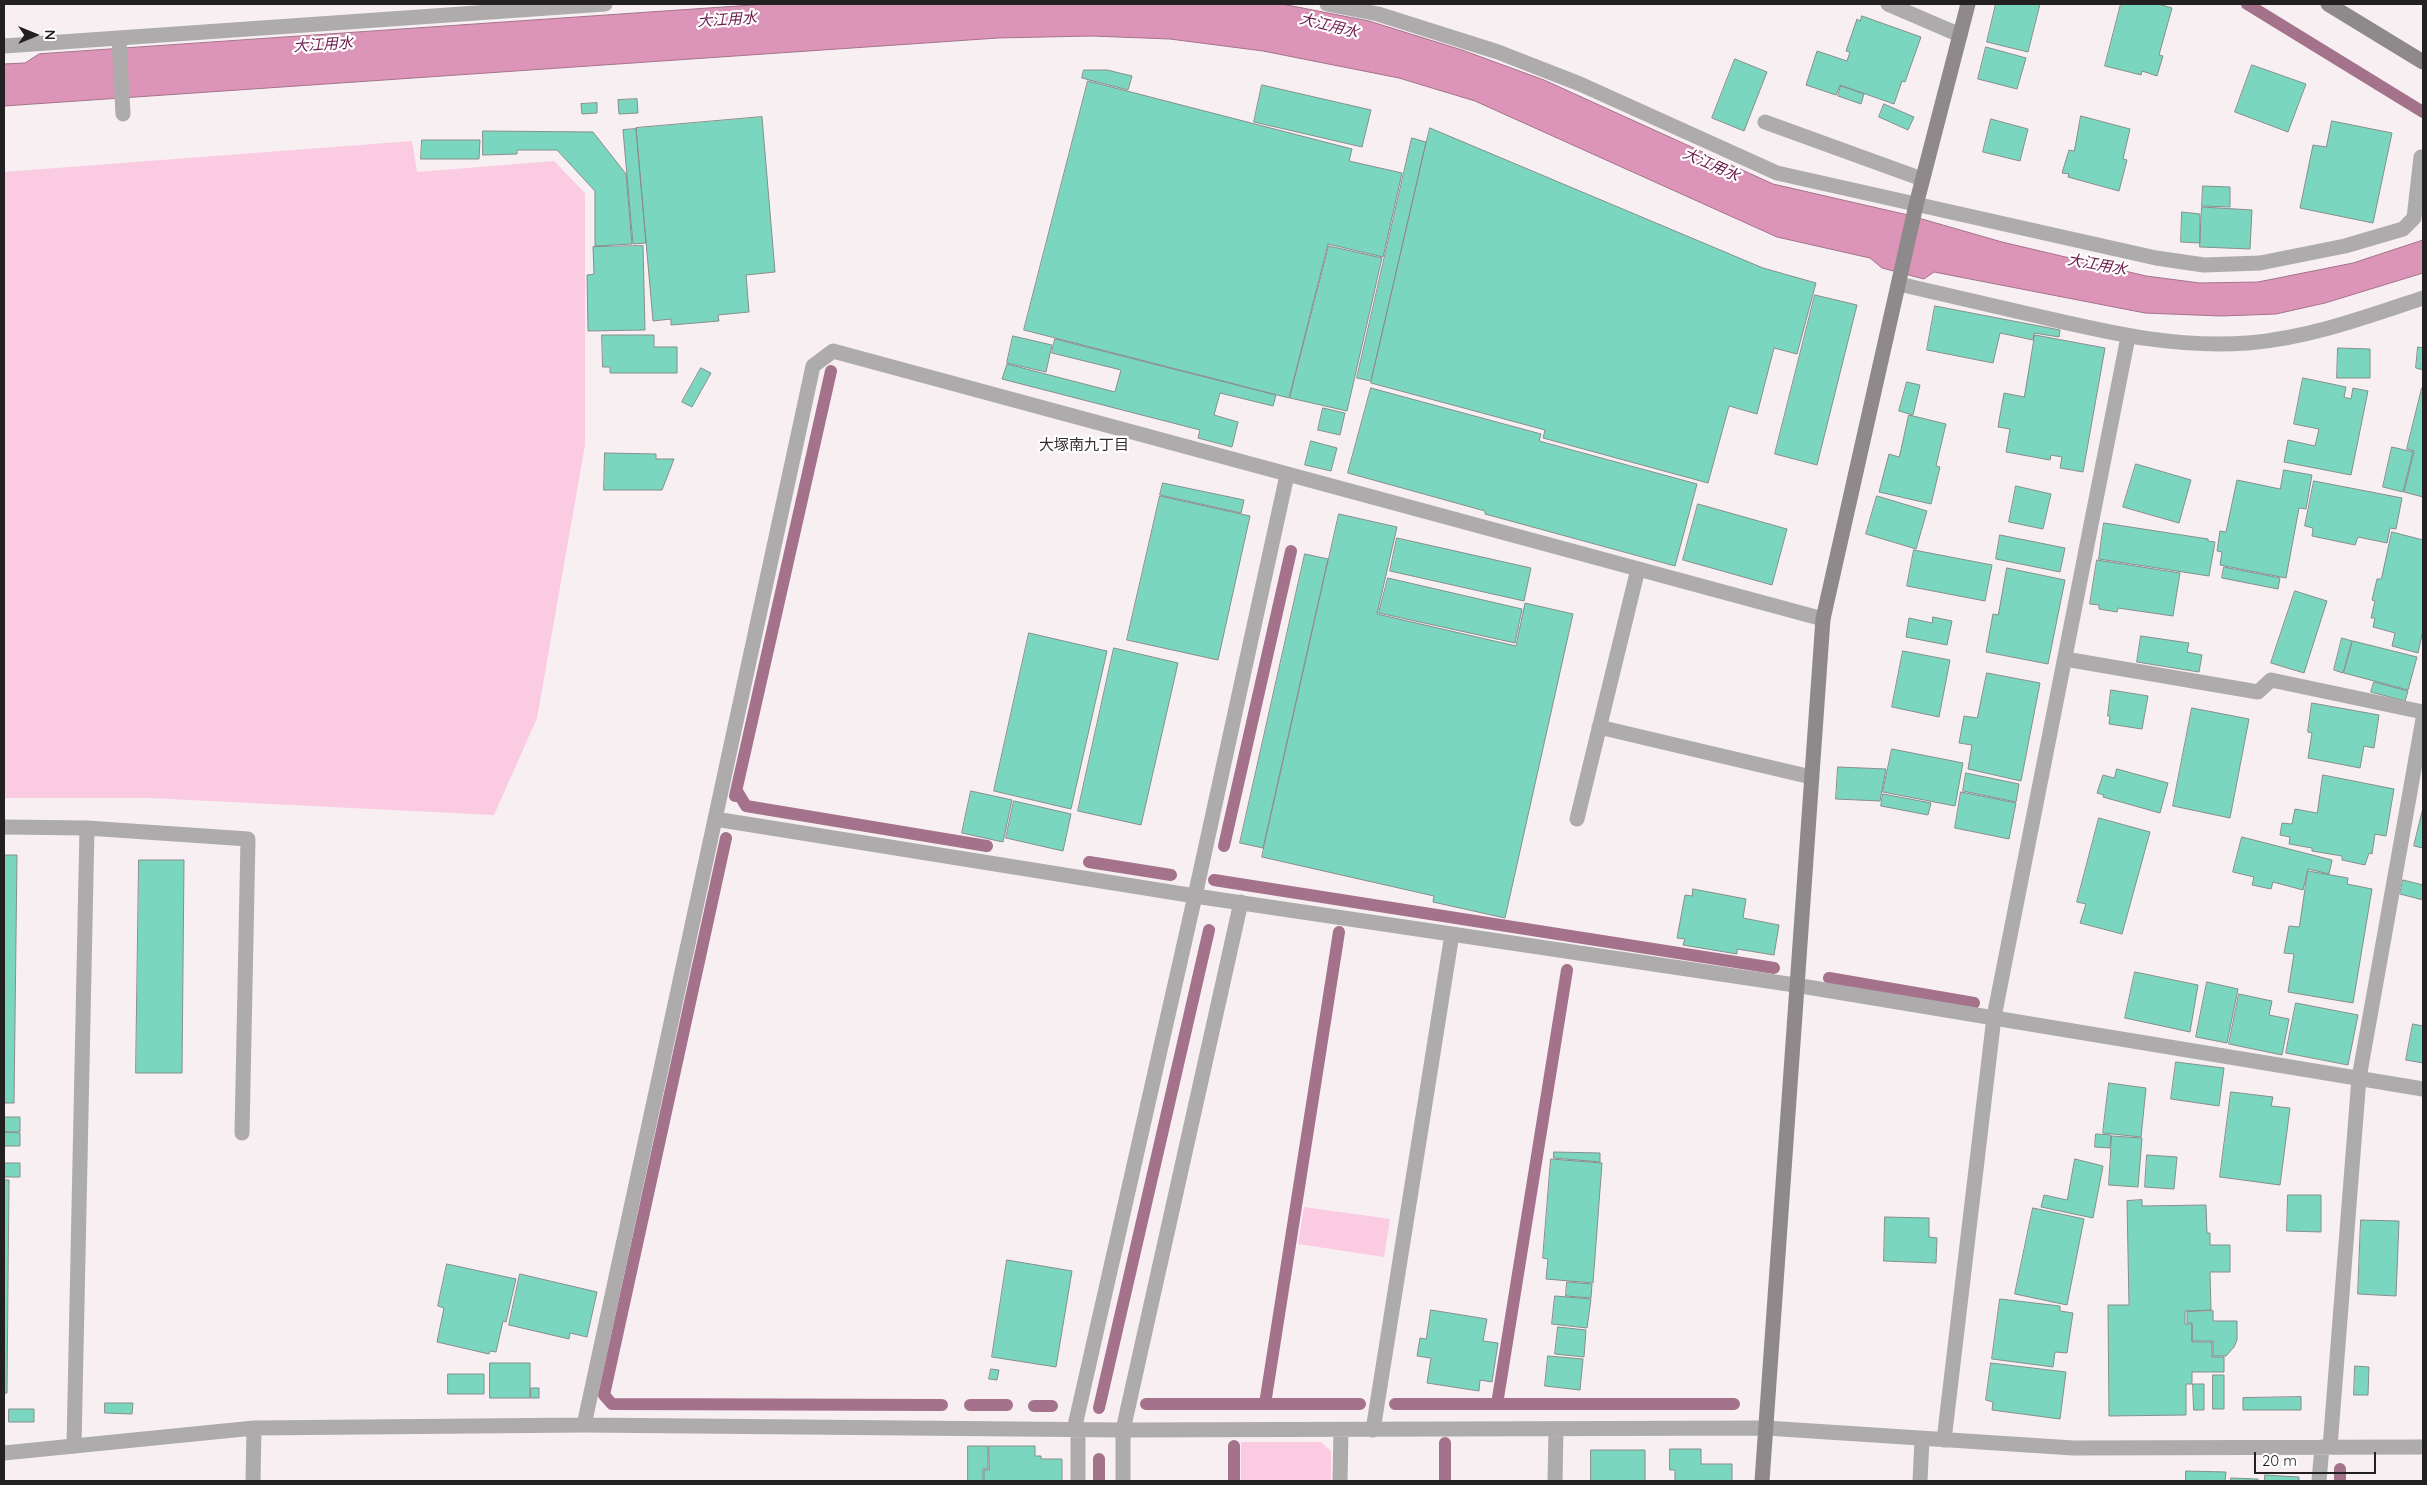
<!DOCTYPE html>
<meta charset="utf-8">
<style>
body{margin:0}
#map{position:relative;width:2427px;height:1485px;overflow:hidden;background:#f7eff2;font-family:Quicksand,sans-serif}
canvas{display:block}
.frame{position:absolute;inset:0;border:5px solid #232021;pointer-events:none}
.north{position:absolute;left:10px;top:10px;width:50px;height:50px;-webkit-text-stroke:4px #fff;paint-order:stroke;rotate:90deg;font-size:14px;font-weight:700;line-height:20px;text-align:center;color:#232021}
.north::after{content:'';display:block;margin:auto;width:18px;height:22px;background:#232021;clip-path:polygon(50% 0,100% 100%,50% 72%,0 100%)}
.scale{position:absolute;left:2254px;top:1452px;width:122px;height:22px;box-sizing:border-box;border:2px solid #232021;border-top:0;padding-left:6px;font-size:15px;line-height:18px;white-space:nowrap;color:#232021;-webkit-text-stroke:4px #fff;paint-order:stroke}
</style>
<div id="map">
<canvas width="2427" height="1485"></canvas>
<div class="frame"></div>
<div class="north">N</div>
<div class="scale">20 m</div>
</div>
<script>
const ctx = document.querySelector('canvas').getContext('2d');
ctx.lineJoin = 'round';
function fillPath(path, color) { ctx.fillStyle = color; ctx.fill(path, 'evenodd'); }
function strokePath(path, color, width, dash) { ctx.strokeStyle = color; ctx.lineWidth = width; ctx.lineCap = dash ? 'butt' : 'round'; ctx.setLineDash(dash || []); ctx.stroke(path); }
function write(font, color, halo, rows, align = 'center') {
  ctx.font = font + ' Quicksand,"Noto Sans JP",sans-serif'; ctx.lineWidth = 4.5; ctx.setLineDash([]); ctx.textBaseline = 'middle'; ctx.strokeStyle = halo; ctx.fillStyle = color; for (const [text, x, y, turn = 0] of rows) {
    ctx.save(); ctx.translate(x, y); ctx.rotate((+turn || 0) * Math.PI / 180); ctx.textAlign = isNaN(turn) ? turn : align; if (halo) ctx.strokeText(text, 0, 0); ctx.fillText(text, 0, 0); ctx.restore();
  }
}
const green = new Path2D(`
 M 412,141 L 417,172 L 554,161 L 585,193 L 585,445 L 537,718 L 494,815 L 149,798 L 4,798 L 4,172 Z
 M 1304,1207 L 1390,1219 L 1384,1257 L 1298,1244 Z
 M 1241,1442 L 1321,1442 L 1331,1451 L 1331,1481 L 1241,1481 Z`);
const water = new Path2D(`
 M 767,4 L 1282,4 L 1369,21 L 1462,50 L 1544,80 L 1773,184 L 1908,215 L 2002,242 L 2146,276 L 2200,283 L 2258,282 L 2353,263 L 2423,240 L 2423,273 L 2325,303 L 2276,314 L 2221,316 L 2145,313 L 1934,272 L 1924,279 L 1882,268 L 1870,258 L 1777,237 L 1475,101 L 1399,78 L 1263,51 L 1170,39 L 1091,36 L 998,38 L 4,106 L 4,64 L 25,63 L 39,54 Z`);
const stream = new Path2D(`
 M 2247,4 L 2423,112
 M 737,791 L 746,806 L 987,846
 M 735,796 L 831,371
 M 726,838 L 604,1395 L 612,1404 L 942,1405
 M 1224,846 L 1291,551
 M 1089,862 L 1171,875
 M 1214,880 L 1774,968
 M 1829,978 L 1974,1003
 M 1146,1404 L 1360,1404
 M 1265,1404 L 1339,932
 M 1395,1404 L 1734,1404
 M 1497,1404 L 1567,970
 M 970,1405 L 1007,1405
 M 1034,1406 L 1052,1406
 M 1099,1408 L 1209,930
 M 1099,1459 L 1099,1481
 M 1234,1481 L 1234,1446
 M 1445,1481 L 1445,1443
 M 2340,1481 L 2340,1469`);
const building = new Path2D(`
 M 1996,4 L 2040,4 L 2028,52 L 1987,42 Z
 M 2121,4 L 2158,4 L 2172,8 L 2159,55 L 2163,56 L 2157,76 L 2142,71 L 2141,75 L 2105,66 Z
 M 1862,16 L 1921,37 L 1905,82 L 1902,81 L 1894,104 L 1840,85 L 1836,95 L 1806,85 L 1817,51 L 1847,61 L 1850,52 L 1846,51 L 1857,19 L 1860,21 Z
 M 1986,47 L 2026,58 L 2017,89 L 1978,79 Z
 M 1735,59 L 1767,72 L 1744,131 L 1712,118 Z
 M 2252,65 L 2306,84 L 2288,132 L 2235,112 Z
 M 1084,70 L 1107,70 L 1132,76 L 1128,90 L 1082,78 Z
 M 1088,81 L 1352,149 L 1349,161 L 1402,173 L 1383,257 L 1328,244 L 1289,398 L 1024,330 Z
 M 1262,85 L 1371,110 L 1362,147 L 1254,122 Z
 M 1841,86 L 1864,94 L 1861,104 L 1838,96 Z
 M 637,99 L 638,113 L 619,114 L 618,100 Z
 M 597,103 L 597,113 L 582,114 L 581,104 Z
 M 1884,104 L 1914,117 L 1908,130 L 1879,117 Z
 M 2081,116 L 2130,129 L 2123,159 L 2127,160 L 2119,191 L 2068,177 L 2069,174 L 2062,173 L 2069,150 L 2074,151 Z
 M 762,117 L 775,272 L 746,275 L 749,312 L 718,315 L 719,321 L 671,325 L 671,319 L 653,321 L 636,128 Z
 M 1991,119 L 2028,129 L 2020,161 L 1983,152 Z
 M 2332,121 L 2392,133 L 2373,223 L 2300,208 L 2313,145 L 2326,147 Z
 M 1430,128 L 1763,268 L 1816,283 L 1797,354 L 1774,348 L 1757,414 L 1729,406 L 1708,483 L 1543,438 L 1545,430 L 1371,383 Z
 M 636,129 L 646,243 L 633,244 L 623,130 Z
 M 483,131 L 593,132 L 626,174 L 632,244 L 595,246 L 595,191 L 557,150 L 517,150 L 517,154 L 483,155 Z
 M 1412,138 L 1426,142 L 1371,381 L 1357,378 Z
 M 422,140 L 480,140 L 479,159 L 421,159 Z
 M 2203,186 L 2230,187 L 2230,207 L 2202,206 Z
 M 2202,207 L 2252,210 L 2250,249 L 2200,247 Z
 M 2182,212 L 2200,214 L 2200,243 L 2181,242 Z
 M 643,246 L 645,330 L 588,331 L 587,275 L 594,274 L 593,247 Z
 M 1329,246 L 1382,258 L 1347,411 L 1290,398 Z
 M 1815,295 L 1857,305 L 1817,465 L 1775,454 Z
 M 1935,306 L 2060,330 L 2059,337 L 2034,333 L 2033,340 L 2000,333 L 1993,363 L 1927,350 Z
 M 602,335 L 654,335 L 654,347 L 677,347 L 677,373 L 610,373 L 610,367 L 603,367 Z
 M 2035,335 L 2105,348 L 2083,472 L 2060,468 L 2062,457 L 2051,455 L 2050,460 L 2006,452 L 2010,429 L 1998,427 L 2004,393 L 2024,397 Z
 M 1013,336 L 1052,345 L 1046,372 L 1007,363 Z
 M 1055,339 L 1276,395 L 1273,406 L 1220,393 L 1214,415 L 1238,422 L 1232,447 L 1198,438 L 1200,430 L 1002,379 L 1007,364 L 1115,392 L 1121,370 L 1052,353 Z
 M 2418,347 L 2423,348 L 2423,370 L 2416,368 Z
 M 2338,348 L 2370,349 L 2370,378 L 2337,378 Z
 M 701,368 L 711,373 L 692,407 L 682,402 Z
 M 2303,378 L 2346,387 L 2344,397 L 2351,399 L 2353,388 L 2368,391 L 2351,475 L 2284,462 L 2288,440 L 2315,446 L 2319,429 L 2294,424 Z
 M 1907,382 L 1920,385 L 1913,415 L 1899,411 Z
 M 1371,388 L 1541,434 L 1539,441 L 1697,484 L 1675,566 L 1485,514 L 1485,511 L 1348,473 Z
 M 2422,388 L 2423,389 L 2423,497 L 2404,492 L 2414,451 L 2407,449 Z
 M 1323,408 L 1345,413 L 1340,435 L 1318,430 Z
 M 1909,415 L 1946,424 L 1936,466 L 1940,467 L 1931,504 L 1879,492 L 1889,454 L 1899,457 Z
 M 1311,441 L 1337,448 L 1331,471 L 1305,465 Z
 M 2392,447 L 2413,452 L 2403,492 L 2383,487 Z
 M 605,453 L 656,454 L 656,459 L 674,459 L 662,490 L 604,490 Z
 M 2136,464 L 2191,480 L 2179,523 L 2123,507 Z
 M 2284,470 L 2312,475 L 2306,509 L 2299,508 L 2286,578 L 2220,565 L 2222,552 L 2217,551 L 2220,531 L 2226,532 L 2237,480 L 2280,489 Z
 M 2314,481 L 2402,498 L 2396,529 L 2390,528 L 2387,543 L 2358,537 L 2355,545 L 2312,536 L 2313,528 L 2305,526 Z
 M 1163,483 L 1244,500 L 1241,513 L 1160,495 Z
 M 2016,486 L 2051,494 L 2043,529 L 2009,522 Z
 M 1160,496 L 1250,516 L 1218,660 L 1127,640 Z
 M 1877,496 L 1927,511 L 1916,549 L 1866,534 Z
 M 1698,504 L 1787,529 L 1772,585 L 1683,560 Z
 M 1339,514 L 1397,527 L 1377,614 L 1516,646 L 1525,603 L 1573,614 L 1505,918 L 1433,902 L 1434,896 L 1262,857 Z
 M 2104,523 L 2208,539 L 2208,541 L 2215,542 L 2209,576 L 2099,559 Z
 M 2392,532 L 2423,540 L 2423,630 L 2418,653 L 2392,646 L 2395,633 L 2373,627 L 2375,618 L 2371,618 L 2375,601 L 2372,600 L 2377,579 L 2381,579 Z
 M 2000,535 L 2065,548 L 2060,572 L 1996,559 Z
 M 1397,538 L 1531,568 L 1524,601 L 1390,571 Z
 M 1914,550 L 1992,565 L 1985,601 L 1907,586 Z
 M 1305,554 L 1328,559 L 1263,848 L 1240,843 Z
 M 2097,560 L 2180,573 L 2173,616 L 2118,608 L 2117,612 L 2099,609 L 2099,605 L 2090,604 Z
 M 2224,567 L 2280,578 L 2278,589 L 2222,578 Z
 M 2007,568 L 2065,580 L 2048,664 L 1986,652 L 1993,614 L 1998,615 Z
 M 1388,578 L 1522,609 L 1515,643 L 1379,613 Z
 M 2295,591 L 2327,601 L 2304,673 L 2271,663 Z
 M 1933,617 L 1952,621 L 1947,645 L 1906,637 L 1909,618 L 1932,623 Z
 M 1029,633 L 1107,651 L 1071,809 L 994,791 Z
 M 2141,636 L 2189,643 L 2187,652 L 2202,655 L 2199,672 L 2137,662 Z
 M 2342,638 L 2352,641 L 2343,673 L 2334,670 Z
 M 2353,641 L 2417,657 L 2408,690 L 2344,673 Z
 M 1114,648 L 1178,663 L 1141,825 L 1078,811 Z
 M 1903,651 L 1950,660 L 1939,717 L 1892,707 Z
 M 1987,673 L 2040,683 L 2021,781 L 1968,769 L 1972,745 L 1959,743 L 1964,716 L 1977,718 Z
 M 2374,682 L 2408,691 L 2405,701 L 2371,692 Z
 M 2111,690 L 2148,696 L 2142,729 L 2109,724 L 2110,716 L 2108,716 Z
 M 2312,703 L 2379,715 L 2374,748 L 2364,746 L 2360,768 L 2308,758 L 2312,733 L 2308,732 Z
 M 2192,708 L 2249,719 L 2230,818 L 2173,806 Z
 M 1892,749 L 1963,763 L 1955,806 L 1883,792 Z
 M 1838,767 L 1886,769 L 1880,801 L 1836,799 Z
 M 2117,769 L 2168,783 L 2160,813 L 2103,797 L 2104,795 L 2097,793 L 2103,775 L 2114,778 Z
 M 1966,773 L 2019,784 L 2016,802 L 1963,791 Z
 M 2323,775 L 2394,789 L 2386,836 L 2375,834 L 2372,854 L 2369,853 L 2365,865 L 2342,860 L 2342,856 L 2312,851 L 2312,848 L 2289,844 L 2290,837 L 2280,835 L 2282,823 L 2292,824 L 2295,809 L 2317,813 Z
 M 971,791 L 1012,800 L 1003,842 L 962,833 Z
 M 1961,792 L 2016,803 L 2009,839 L 1955,828 Z
 M 1883,794 L 1931,803 L 1928,815 L 1881,806 Z
 M 1014,801 L 1071,814 L 1063,851 L 1006,838 Z
 M 2423,808 L 2423,848 L 2414,846 Z
 M 2099,818 L 2150,832 L 2122,934 L 2080,923 L 2086,904 L 2077,902 Z
 M 2242,837 L 2332,860 L 2329,874 L 2308,869 L 2303,890 L 2273,882 L 2271,889 L 2252,885 L 2254,877 L 2233,872 Z
 M 4,855 L 17,855 L 14,1103 L 4,1103 Z
 M 139,860 L 184,860 L 182,1073 L 136,1073 Z
 M 2308,871 L 2348,878 L 2347,884 L 2372,889 L 2353,1003 L 2288,992 L 2294,954 L 2284,953 L 2289,926 L 2299,927 Z
 M 2403,880 L 2423,885 L 2423,900 L 2400,894 Z
 M 1693,889 L 1746,899 L 1743,918 L 1779,925 L 1774,955 L 1737,949 L 1737,954 L 1683,945 L 1685,939 L 1677,938 L 1685,895 L 1692,896 Z
 M 2135,972 L 2198,985 L 2190,1032 L 2125,1018 Z
 M 2207,982 L 2238,989 L 2227,1043 L 2196,1037 Z
 M 2239,994 L 2272,1001 L 2269,1015 L 2289,1019 L 2282,1055 L 2229,1044 Z
 M 2296,1003 L 2358,1015 L 2348,1065 L 2286,1053 Z
 M 2413,1024 L 2423,1026 L 2423,1063 L 2406,1060 Z
 M 2176,1062 L 2224,1068 L 2219,1106 L 2171,1099 Z
 M 2109,1083 L 2146,1088 L 2141,1137 L 2103,1133 Z
 M 2231,1092 L 2273,1097 L 2271,1106 L 2290,1108 L 2280,1185 L 2220,1177 Z
 M 4,1117 L 20,1117 L 20,1132 L 4,1132 Z
 M 4,1132 L 20,1133 L 20,1146 L 4,1146 Z
 M 2096,1134 L 2111,1135 L 2110,1148 L 2095,1147 Z
 M 2112,1136 L 2142,1138 L 2138,1187 L 2109,1185 Z
 M 1554,1152 L 1600,1153 L 1600,1162 L 1554,1158 Z
 M 2147,1155 L 2177,1157 L 2174,1189 L 2145,1187 Z
 M 1551,1159 L 1602,1163 L 1593,1283 L 1546,1279 L 1548,1259 L 1543,1258 Z
 M 2075,1159 L 2103,1166 L 2093,1218 L 2041,1207 L 2044,1195 L 2067,1200 Z
 M 4,1163 L 20,1163 L 20,1177 L 4,1177 Z
 M 4,1180 L 9,1180 L 7,1393 L 4,1393 Z
 M 2288,1195 L 2321,1195 L 2321,1232 L 2287,1231 Z
 M 2142,1200 L 2142,1206 L 2206,1205 L 2207,1233 L 2210,1233 L 2210,1245 L 2230,1245 L 2230,1272 L 2210,1272 L 2211,1310 L 2185,1311 L 2185,1324 L 2192,1324 L 2192,1342 L 2212,1342 L 2212,1357 L 2224,1357 L 2224,1372 L 2192,1372 L 2192,1384 L 2186,1384 L 2186,1415 L 2109,1416 L 2108,1305 L 2129,1305 L 2127,1201 Z
 M 2033,1208 L 2084,1219 L 2067,1305 L 2015,1294 Z
 M 1885,1217 L 1929,1218 L 1929,1237 L 1937,1238 L 1936,1263 L 1884,1261 Z
 M 2361,1220 L 2399,1221 L 2396,1296 L 2358,1294 Z
 M 1007,1260 L 1072,1271 L 1056,1367 L 992,1357 Z
 M 447,1264 L 516,1279 L 506,1322 L 503,1321 L 496,1352 L 490,1351 L 489,1354 L 437,1342 L 444,1308 L 438,1306 Z
 M 520,1274 L 597,1292 L 587,1337 L 570,1333 L 569,1339 L 509,1325 Z
 M 1567,1282 L 1592,1284 L 1591,1298 L 1566,1296 Z
 M 1555,1296 L 1591,1299 L 1587,1328 L 1552,1324 Z
 M 2000,1299 L 2060,1306 L 2060,1311 L 2073,1313 L 2067,1353 L 2055,1352 L 2053,1367 L 1992,1359 Z
 M 1431,1310 L 1487,1319 L 1483,1341 L 1498,1343 L 1492,1382 L 1480,1380 L 1479,1391 L 1427,1383 L 1431,1358 L 1417,1356 L 1420,1338 L 1426,1339 Z
 M 2213,1311 L 2213,1321 L 2237,1321 L 2237,1340 L 2234,1347 L 2226,1356 L 2213,1356 L 2213,1341 L 2192,1341 L 2192,1323 L 2187,1323 L 2187,1312 Z
 M 1558,1327 L 1586,1330 L 1584,1357 L 1555,1354 Z
 M 1548,1356 L 1583,1359 L 1580,1390 L 1545,1386 Z
 M 490,1363 L 530,1363 L 530,1398 L 490,1398 Z
 M 1991,1363 L 2066,1372 L 2060,1419 L 1992,1410 L 1993,1402 L 1986,1400 Z
 M 2355,1366 L 2369,1367 L 2368,1395 L 2354,1395 Z
 M 991,1369 L 999,1370 L 997,1380 L 989,1379 Z
 M 448,1374 L 484,1374 L 484,1394 L 448,1394 Z
 M 2213,1375 L 2224,1375 L 2224,1409 L 2213,1409 Z
 M 2193,1384 L 2204,1384 L 2204,1410 L 2194,1410 Z
 M 531,1388 L 539,1388 L 539,1398 L 531,1398 Z
 M 2301,1397 L 2301,1410 L 2243,1410 L 2243,1398 Z
 M 105,1403 L 133,1403 L 132,1414 L 105,1413 Z
 M 9,1409 L 34,1409 L 34,1422 L 9,1422 Z
 M 968,1446 L 988,1446 L 988,1469 L 983,1469 L 983,1481 L 968,1481 Z
 M 989,1446 L 1035,1446 L 1035,1456 L 1041,1456 L 1041,1459 L 1062,1459 L 1062,1481 L 984,1481 L 984,1470 L 989,1470 Z
 M 1670,1449 L 1701,1449 L 1701,1464 L 1732,1464 L 1732,1481 L 1675,1481 L 1675,1470 L 1670,1470 Z
 M 1591,1450 L 1645,1450 L 1645,1481 L 1591,1481 Z
 M 2186,1471 L 2226,1472 L 2225,1481 L 2186,1481 Z
 M 2265,1475 L 2299,1477 L 2299,1481 L 2265,1481 Z
 M 2231,1478 L 2258,1479 L 2258,1481 L 2231,1481 Z`);
const lane = new Path2D(`
 M 1765,122 L 1922,179
 M 1599,727 L 1811,777
 M 1577,819 L 1638,569
 M 4,827 L 87,828 L 248,839 L 242,1133
 M 74,1446 L 87,828`);
const street = new Path2D(`
 M 1327,4 L 1378,14 L 1498,52 L 1580,84 L 1777,173 L 2156,258 L 2204,265 L 2260,263 L 2345,246 L 2403,229 L 2414,218 L 2421,157 L 2423,157
 M 1888,4 L 1960,35
 M 119,38 L 123,114
 M 4,46 L 605,4
 M 1899,284 C 1948,295 1997,307 2046,318 C 2116,334 2175,348 2248,343 C 2309,338 2366,317 2423,298
 M 2065,659 L 2258,692 L 2271,680 L 2423,712
 M 715,819 L 1195,896 L 1795,985 L 2423,1089
 M 584,1425 L 813,366 L 833,351 L 1823,619
 M 1074,1430 L 1195,896 L 1287,475
 M 1373,1430 L 1452,934
 M 1944,1440 L 1994,1017 L 2128,337
 M 2330,1447 L 2359,1078 L 2423,719
 M 4,1453 L 254,1428 L 584,1425 L 1123,1430 L 1766,1428 L 2073,1448 L 2423,1447
 M 253,1481 L 254,1428
 M 1078,1481 L 1078,1430
 M 1123,1481 L 1123,1430 L 1241,902
 M 1340,1481 L 1341,1430
 M 1555,1481 L 1556,1429
 M 1920,1481 L 1922,1439
 M 2319,1481 L 2322,1447`);
const secondary = new Path2D(`
 M 2328,4 L 2423,62
 M 1762,1481 L 1823,619 L 1916,205 L 1968,4`);
const waterNames = [
 ["大江用水",727,20,-4],
 ["大江用水",1329,26,14],
 ["大江用水",323,45,-4],
 ["大江用水",1711,165,24],
 ["大江用水",2097,265,10]
];
const neighbourhoodNames = [
 ["大塚南九丁目",1084,445]
];
fillPath(green, '#fbcbe1');
fillPath(water, '#dc95b8');
strokePath(water, '#a4728b', 1);
strokePath(stream, '#a4728b', 12);
fillPath(building, '#7ad6be');
strokePath(building, '#878e8c', 1);
strokePath(lane, '#aeabac', 15);
strokePath(street, '#aeabac', 15);
strokePath(secondary, '#8e898b', 15);
write('italic 15px', '#6c1a4a', '#fff', waterNames);
write('15px', '#332d2f', '#fff', neighbourhoodNames);
</script>
